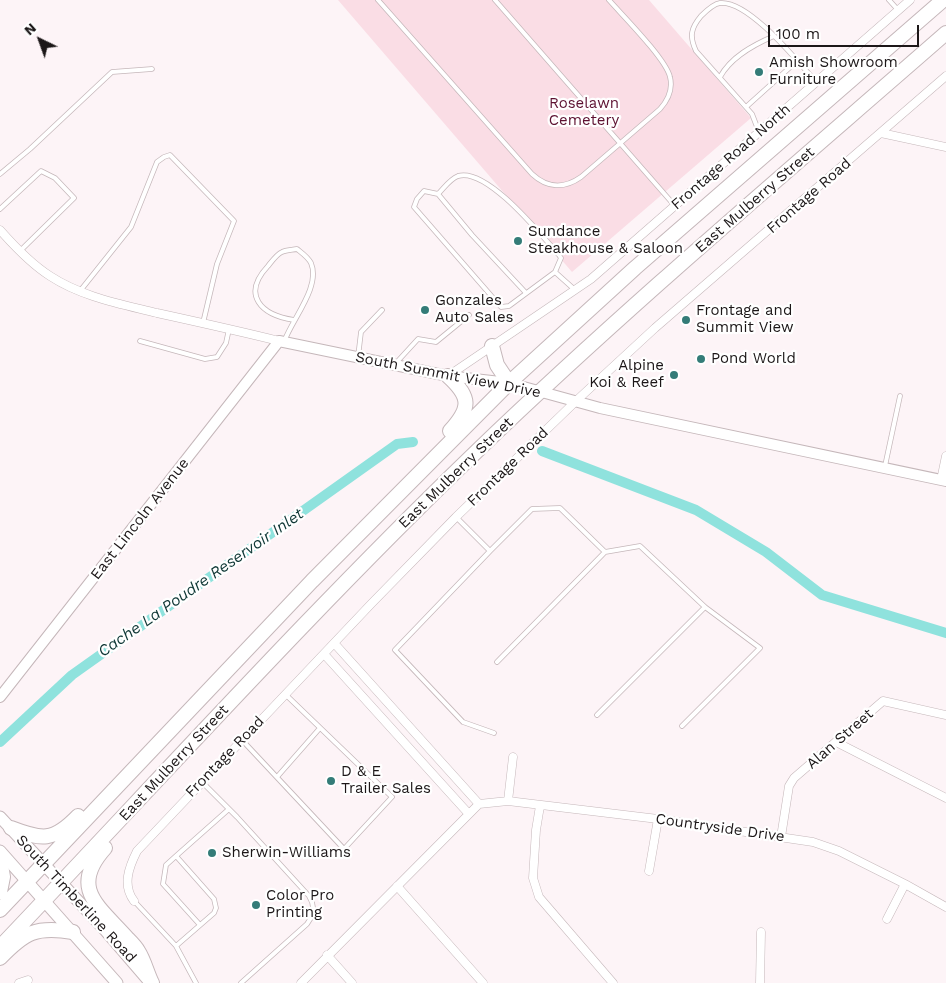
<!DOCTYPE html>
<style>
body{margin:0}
#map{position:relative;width:946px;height:983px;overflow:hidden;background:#fdf4f7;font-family:"Work Sans",sans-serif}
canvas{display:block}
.north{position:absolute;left:15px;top:15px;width:50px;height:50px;-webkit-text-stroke:4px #fff;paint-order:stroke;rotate:318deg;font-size:14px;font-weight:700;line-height:20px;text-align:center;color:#1c1718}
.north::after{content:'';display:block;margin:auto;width:18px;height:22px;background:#1c1718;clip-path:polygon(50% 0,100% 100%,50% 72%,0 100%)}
.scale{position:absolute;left:768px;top:25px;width:151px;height:22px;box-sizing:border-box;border:2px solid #1c1718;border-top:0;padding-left:6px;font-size:15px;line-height:18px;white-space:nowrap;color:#1c1718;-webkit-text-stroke:4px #fff;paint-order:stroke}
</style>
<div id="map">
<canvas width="946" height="983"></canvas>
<div class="north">N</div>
<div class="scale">100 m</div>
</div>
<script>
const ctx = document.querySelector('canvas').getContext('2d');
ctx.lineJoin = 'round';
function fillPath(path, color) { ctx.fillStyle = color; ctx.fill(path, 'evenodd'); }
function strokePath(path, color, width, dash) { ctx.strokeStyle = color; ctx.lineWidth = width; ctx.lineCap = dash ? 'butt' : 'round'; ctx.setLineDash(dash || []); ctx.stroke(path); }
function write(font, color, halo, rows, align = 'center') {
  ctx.font = font + ' "Work Sans",sans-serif'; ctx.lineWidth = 4.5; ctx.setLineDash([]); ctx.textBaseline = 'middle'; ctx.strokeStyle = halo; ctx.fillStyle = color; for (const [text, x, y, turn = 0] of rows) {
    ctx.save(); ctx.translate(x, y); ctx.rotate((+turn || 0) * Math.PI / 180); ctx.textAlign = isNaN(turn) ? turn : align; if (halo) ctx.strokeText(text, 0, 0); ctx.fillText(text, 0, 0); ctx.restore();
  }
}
const green = new Path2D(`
 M 338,0 L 649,0 L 751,118 L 572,272 Z`);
const canal = new Path2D(`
 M 542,451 L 696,510 L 766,552 L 822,595 L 946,633
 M 0,742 L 72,675 L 397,444 L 413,442`);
const service = new Path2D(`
 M 378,0 L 532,174 C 547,188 564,189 581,177 L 660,109 C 668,100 673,89 670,77 C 666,59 623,16 609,0
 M 495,0 L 675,206
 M 889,0 L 898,10
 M 720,77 C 731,57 753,45 774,36
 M 746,107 L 797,61
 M 759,132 L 752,114 L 696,51 C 689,36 691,28 701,16 C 706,11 713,4 720,3 C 749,0 798,62 816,82
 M 0,174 L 30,149 L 112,72 L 152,69
 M 438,194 C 444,188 450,179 458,176 C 487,167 541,235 559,255 L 561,258 L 555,272
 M 0,209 L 41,171 L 55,178 L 74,198 L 20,251
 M 80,291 L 131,227 L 157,162 L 164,157 L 170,155 L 234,221 L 217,264 L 203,323
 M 526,293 L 472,235 L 438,194 L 424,191 L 417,199 L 414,207 L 501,307 L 509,306 L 555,272 L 575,290
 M 140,341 L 205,359 L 217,357 L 226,343 L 229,329
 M 284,342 C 292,319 321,287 311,263 C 308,257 302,253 297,249 C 292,250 286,250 282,252 C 277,254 272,261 268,266 C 241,295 261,315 294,320
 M 358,357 L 361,332 L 382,310
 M 396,363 L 418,339 L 436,342 L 469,315
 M 885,466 L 900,396
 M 456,517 L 490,551 L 395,650 L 463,722 L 494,733
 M 490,551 L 532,509 L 560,508 L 605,552 L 640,546 L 705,607 L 760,648 L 682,726
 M 497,662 L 605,552
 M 597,715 L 705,607
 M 242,740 L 344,849 L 392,797 L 285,694
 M 277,777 L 320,728
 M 202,782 L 237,817 L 309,896 L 312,902 L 314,913 L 307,924 L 241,983
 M 176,856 L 166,865 L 163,884 L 200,925
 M 135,902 L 176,946 L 196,983
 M 176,946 L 214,913 L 216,908 L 214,899 L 176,856 L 229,809`);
const minor = new Path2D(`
 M 881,133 L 946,147
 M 0,230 C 15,247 31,264 50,276 C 82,297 121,304 157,313 C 198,322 239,331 279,341
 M 448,376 L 591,279 L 910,0
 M 941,480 L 946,456
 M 334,643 L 479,804
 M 324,654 L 468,813
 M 836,742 L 946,798
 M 508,801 L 513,757
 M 540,806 L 536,830 L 533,878 L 539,897 L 613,983
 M 781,837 L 789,786 L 794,778 L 883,701 L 946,715
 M 649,871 L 658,819
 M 397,886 L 483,983
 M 134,901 C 122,885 129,867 137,851 L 371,604 L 456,517 L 576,401 L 655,328 L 946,76
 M 887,919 L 905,884
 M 327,955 L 352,983
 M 19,983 L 28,980
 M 301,983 L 479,804 L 508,801 L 658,819 L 813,842 L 839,851 L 905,884 L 946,907
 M 760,983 L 761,932`);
const tertiary = new Path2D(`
 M 0,697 L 279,341 L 448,376 L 509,383 L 600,408 L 946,481`);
const secondary = new Path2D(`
 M 0,817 L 105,930 L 148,980
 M 0,851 L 117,983`);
const trunk = new Path2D(`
 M 492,346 L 497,365 L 509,383
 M 448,376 C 471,397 471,408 450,431
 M 11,828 C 42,840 53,842 78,816
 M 105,848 C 68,889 100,907 128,939 C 132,943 136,947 138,951 C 144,960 147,973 152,983
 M 0,859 L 3,877 L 0,892
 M 0,910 L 312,581 L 509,383 L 635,268 L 943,0
 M 0,947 C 158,781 312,610 477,451 C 628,306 788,171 946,33
 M 0,958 C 25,932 36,926 73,932`);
const markers = [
 [759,72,5,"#347c78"],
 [518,241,5,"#347c78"],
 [425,310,5,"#347c78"],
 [686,320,5,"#347c78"],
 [701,359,5,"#347c78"],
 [674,375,5,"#347c78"],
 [331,781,5,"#347c78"],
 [212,853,5,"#347c78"],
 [256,905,5,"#347c78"]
];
const poiNames = [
 ["Amish Showroom",769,63],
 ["Furniture",769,80],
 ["Sundance",528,232],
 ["Steakhouse & Saloon",528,249],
 ["Gonzales",435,301],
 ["Auto Sales",435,318],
 ["Frontage and",696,311],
 ["Summit View",696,328],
 ["Pond World",711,359],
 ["Alpine",664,366,"right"],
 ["Koi & Reef",664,383,"right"],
 ["D & E",341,772],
 ["Trailer Sales",341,789],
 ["Sherwin-Williams",222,853],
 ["Color Pro",266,896],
 ["Printing",266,913]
];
const parkNames = [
 ["Roselawn",584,104],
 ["Cemetery",584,121]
];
const streetNames = [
 ["Frontage Road North",731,157,-41],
 ["Frontage Road",809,196,-41],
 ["East Mulberry Street",755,200,-41],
 ["South Summit View Drive",448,375,11],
 ["Frontage Road",508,467,-44],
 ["East Mulberry Street",456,473,-44],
 ["East Lincoln Avenue",140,519,-52],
 ["Alan Street",840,739,-41],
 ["Frontage Road",225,757,-46],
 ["East Mulberry Street",174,763,-47],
 ["Countryside Drive",720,828,8],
 ["South Timberline Road",76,899,47]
];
const waterNames = [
 ["Cache La Poudre Reservoir Inlet",201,583,-35]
];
fillPath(green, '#fadde5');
strokePath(canal, '#8fe2dd', 10);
strokePath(service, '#c5b7ba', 5.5);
strokePath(minor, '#c5b7ba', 9);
strokePath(tertiary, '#c5b7ba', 12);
strokePath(secondary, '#c5b7ba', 13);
strokePath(trunk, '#c5b7ba', 16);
strokePath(service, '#fff', 4);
strokePath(minor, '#fff', 8);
strokePath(tertiary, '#fff', 10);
strokePath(secondary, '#fff', 11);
strokePath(trunk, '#fff', 14);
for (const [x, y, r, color] of markers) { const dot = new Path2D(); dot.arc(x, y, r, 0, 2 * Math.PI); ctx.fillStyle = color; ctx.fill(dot); strokePath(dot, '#fff', 2); }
write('15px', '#1c1718', '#fff', poiNames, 'left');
write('15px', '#5d1131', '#fff', parkNames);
write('15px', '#1c1718', '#fff', streetNames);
write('italic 16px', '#0e3735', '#fff', waterNames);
</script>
